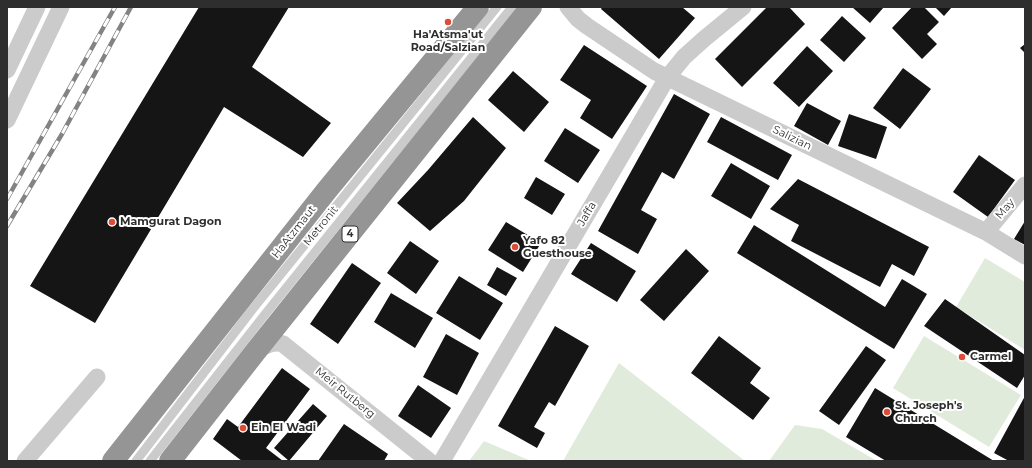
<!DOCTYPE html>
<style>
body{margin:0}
#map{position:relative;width:1032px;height:468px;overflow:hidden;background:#fff;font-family:Montserrat,sans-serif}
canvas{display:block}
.frame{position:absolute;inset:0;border:8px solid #2e2e2e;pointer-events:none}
</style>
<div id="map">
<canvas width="1032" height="468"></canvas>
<div class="frame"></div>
</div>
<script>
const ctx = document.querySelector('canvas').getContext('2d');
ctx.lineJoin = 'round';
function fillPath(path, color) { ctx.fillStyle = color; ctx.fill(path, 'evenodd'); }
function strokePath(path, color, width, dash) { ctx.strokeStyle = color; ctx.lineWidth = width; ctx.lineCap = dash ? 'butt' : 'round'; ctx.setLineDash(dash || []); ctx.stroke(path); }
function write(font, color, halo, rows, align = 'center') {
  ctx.font = font + ' Montserrat,sans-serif'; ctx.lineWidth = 4; ctx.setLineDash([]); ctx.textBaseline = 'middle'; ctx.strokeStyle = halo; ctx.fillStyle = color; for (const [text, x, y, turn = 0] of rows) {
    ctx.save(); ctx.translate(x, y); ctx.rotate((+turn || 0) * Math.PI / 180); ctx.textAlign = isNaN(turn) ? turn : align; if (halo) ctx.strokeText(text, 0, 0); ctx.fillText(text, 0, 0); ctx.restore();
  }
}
const green = new Path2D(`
 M 985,258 L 1025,282 L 1025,350 L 956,307 Z
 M 924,336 L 1021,395 L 989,447 L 893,388 Z
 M 619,363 L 745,461 L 563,461 Z
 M 795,425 L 822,429 L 877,461 L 769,461 Z
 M 484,441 L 531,461 L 469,461 Z`);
const building = new Path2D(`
 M 199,7 L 289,7 L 252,67 L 331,123 L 303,157 L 224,107 L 95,323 L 30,286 Z
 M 602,7 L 682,7 L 695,18 L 659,59 L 601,9 Z
 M 767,7 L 789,7 L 805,24 L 742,87 L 715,59 Z
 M 852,7 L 884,7 L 870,23 Z
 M 912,7 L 924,7 L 939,22 L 927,34 L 937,44 L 922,59 L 892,28 Z
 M 935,7 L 952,7 L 944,16 Z
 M 842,16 L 866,38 L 844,62 L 820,40 Z
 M 1025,44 L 1025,53 L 1020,48 Z
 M 584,45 L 647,86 L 612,139 L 580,118 L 591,100 L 560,80 Z
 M 807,46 L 833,71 L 799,107 L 773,83 Z
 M 903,68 L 931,89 L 900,129 L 873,108 Z
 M 513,71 L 549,102 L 524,132 L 488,100 Z
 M 674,94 L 710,114 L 674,179 L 662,172 L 641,210 L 657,219 L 638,254 L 598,231 Z
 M 807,103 L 841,121 L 828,145 L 794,126 Z
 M 849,114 L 887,127 L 876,159 L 838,146 Z
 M 473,117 L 506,148 L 464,201 L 430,231 L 397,203 L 428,170 Z
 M 721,117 L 792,155 L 778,180 L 707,142 Z
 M 565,128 L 600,150 L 578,183 L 544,161 Z
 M 979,155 L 1015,180 L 988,217 L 953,192 Z
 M 731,163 L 770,186 L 751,219 L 711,196 Z
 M 536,177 L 565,194 L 552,215 L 524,198 Z
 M 798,179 L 929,247 L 914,276 L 892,264 L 880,287 L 791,241 L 799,225 L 770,209 Z
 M 1025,221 L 1025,245 L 1014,239 Z
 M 506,222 L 541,243 L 523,272 L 488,250 Z
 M 754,225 L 885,307 L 902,279 L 927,294 L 894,349 L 737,253 Z
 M 410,241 L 439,261 L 416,294 L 387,273 Z
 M 591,243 L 636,271 L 617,302 L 571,274 Z
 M 686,249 L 709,271 L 664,321 L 640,300 Z
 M 352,263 L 381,283 L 338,344 L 310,324 Z
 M 497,267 L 517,278 L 506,296 L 487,285 Z
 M 459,276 L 503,303 L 480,340 L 436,313 Z
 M 391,293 L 433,318 L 415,348 L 374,322 Z
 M 945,299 L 1025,355 L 1025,375 L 1017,388 L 924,326 Z
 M 555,326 L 589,346 L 555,406 L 549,402 L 534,427 L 545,433 L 537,448 L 498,426 Z
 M 446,334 L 479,353 L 457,395 L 423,377 Z
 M 719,336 L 761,368 L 750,383 L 770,398 L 753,420 L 691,373 Z
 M 866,346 L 886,360 L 839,425 L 819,411 Z
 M 282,368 L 310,389 L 266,448 L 283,461 L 242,461 L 213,439 L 227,419 L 238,427 Z
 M 418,385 L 451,408 L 431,438 L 398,416 Z
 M 875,388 L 994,461 L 886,461 L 846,437 Z
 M 1025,396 L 1025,461 L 1009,461 L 994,453 Z
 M 313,404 L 327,416 L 289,461 L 274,448 Z
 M 344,424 L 388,454 L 384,461 L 318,461 Z`);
const lane = new Path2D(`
 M 136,461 L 252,310 L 497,7
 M 150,461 L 266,313 L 512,7`);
const street = new Path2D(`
 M 568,7 L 578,19 L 587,26 L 654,71 L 986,232 L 1025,256
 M 7,70 L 37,7
 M 7,120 L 61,7
 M 986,232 L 1025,185
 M 256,351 C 265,346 273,341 283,344 L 429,461
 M 25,461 L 97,377
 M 442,461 L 667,78 L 684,57 L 704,39 L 743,7`);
const highway = new Path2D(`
 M 113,461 L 327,190 L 478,7
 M 170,461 L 256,351 L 531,7`);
const rail = new Path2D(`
 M 7,199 L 115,7
 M 7,226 L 62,134 L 131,7`);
const markers = [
 [448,22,4,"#de4b37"],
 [112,222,4,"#de4b37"],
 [515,247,4,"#de4b37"],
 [962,357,4,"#de4b37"],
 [887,412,4,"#de4b37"],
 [243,428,4,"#de4b37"]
];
const shields = [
 [350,234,16]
];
const shieldNames = [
 ["4",350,234]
];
const poiNames = [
 ["Ha'Atsma'ut",448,35,"center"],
 ["Road/Salzian",448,48,"center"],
 ["Mamgurat Dagon",120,222],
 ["Yafo 82",523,241],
 ["Guesthouse",523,254],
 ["Carmel",970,357],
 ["St. Joseph's",895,406],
 ["Church",895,419],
 ["Ein El Wadi",251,428]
];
const streetNames = [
 ["Salizian",792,138,26],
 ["May",1005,209,-50],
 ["Jaffa",587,214,-60],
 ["Metronit",321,226,-51],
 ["HaAtzmaut",294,232,-52],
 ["Meir Rutberg",345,393,39]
];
fillPath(green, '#e1ebdc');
fillPath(building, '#151515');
strokePath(lane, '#cbcbcb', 9);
strokePath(street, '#cbcbcb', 17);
strokePath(highway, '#959595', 22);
strokePath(rail, '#838383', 4.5);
strokePath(rail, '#fff', 3, [9]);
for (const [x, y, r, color] of markers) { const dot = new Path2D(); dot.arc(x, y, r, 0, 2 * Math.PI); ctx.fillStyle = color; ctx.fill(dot); strokePath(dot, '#fff', 1.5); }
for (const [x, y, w] of shields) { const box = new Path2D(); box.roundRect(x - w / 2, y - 8, w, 16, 3); ctx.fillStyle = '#fff'; ctx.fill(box); strokePath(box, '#2e2e2e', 1); }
write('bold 10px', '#2e2e2e', null, shieldNames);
write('bold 11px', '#2e2e2e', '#fff', poiNames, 'left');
write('11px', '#2e2e2e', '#fff', streetNames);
</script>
